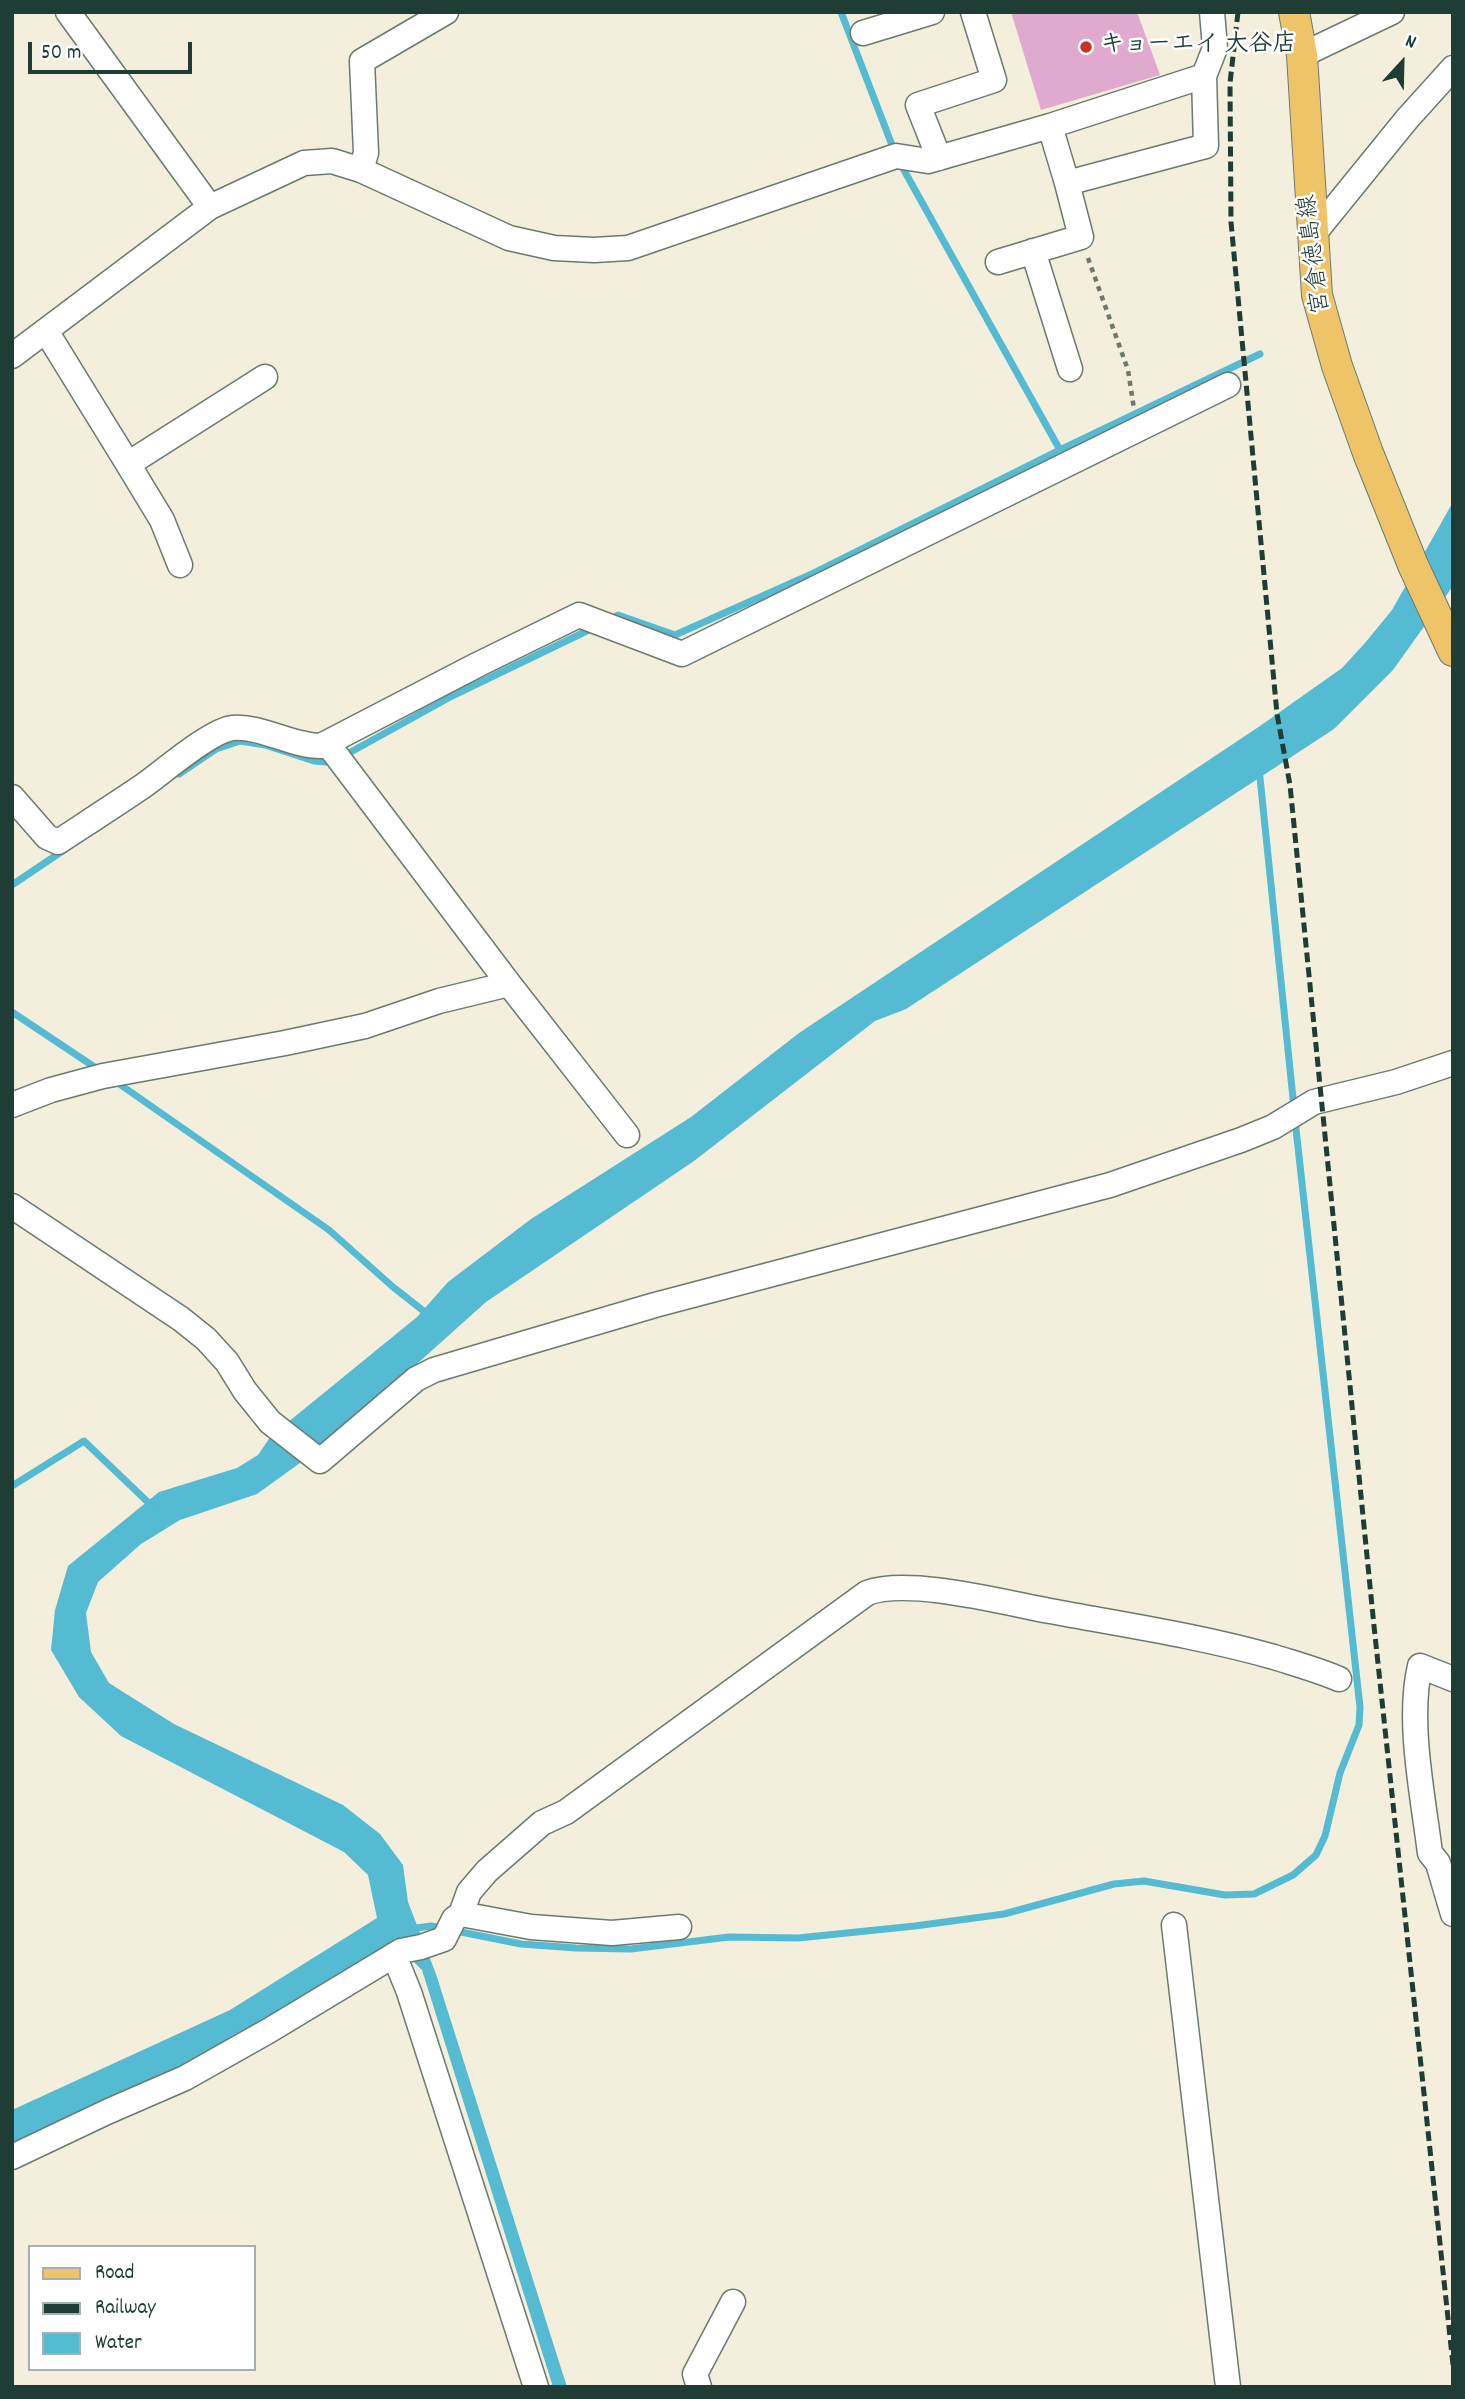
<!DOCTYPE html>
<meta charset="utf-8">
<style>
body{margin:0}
#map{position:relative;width:1465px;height:2399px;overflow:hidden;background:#f3efdc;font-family:Dekko,sans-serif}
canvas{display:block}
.frame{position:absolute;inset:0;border:14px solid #1f3d34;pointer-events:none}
.legend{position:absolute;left:28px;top:2245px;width:228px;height:126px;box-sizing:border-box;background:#fff;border:2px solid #a5b1ae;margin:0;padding:9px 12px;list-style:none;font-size:21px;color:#1f3d34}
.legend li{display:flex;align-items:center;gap:14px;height:35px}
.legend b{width:35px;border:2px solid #a5b1ae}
.north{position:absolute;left:1367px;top:28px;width:70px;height:70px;-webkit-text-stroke:5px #fff;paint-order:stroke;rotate:22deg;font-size:19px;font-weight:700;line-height:28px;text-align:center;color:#1f3d34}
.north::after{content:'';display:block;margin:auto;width:24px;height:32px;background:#1f3d34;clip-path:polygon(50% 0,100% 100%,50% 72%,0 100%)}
.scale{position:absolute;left:28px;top:42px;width:164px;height:32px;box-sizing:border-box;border:4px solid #1f3d34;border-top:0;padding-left:9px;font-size:21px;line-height:24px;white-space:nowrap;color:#1f3d34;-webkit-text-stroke:5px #fff;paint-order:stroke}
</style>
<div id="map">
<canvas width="1465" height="2399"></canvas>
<div class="frame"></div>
<ul class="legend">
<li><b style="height:9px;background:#efc469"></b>Road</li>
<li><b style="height:9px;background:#1f3d34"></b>Railway</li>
<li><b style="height:19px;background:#55bbd3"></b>Water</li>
</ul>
<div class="north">N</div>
<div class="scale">50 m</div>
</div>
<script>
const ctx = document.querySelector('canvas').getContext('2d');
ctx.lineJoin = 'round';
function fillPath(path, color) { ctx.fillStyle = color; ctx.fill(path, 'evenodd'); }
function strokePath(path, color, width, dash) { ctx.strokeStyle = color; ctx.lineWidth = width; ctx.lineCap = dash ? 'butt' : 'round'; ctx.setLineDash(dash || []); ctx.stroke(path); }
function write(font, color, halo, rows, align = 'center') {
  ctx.font = font + ' Dekko,"Klee One",sans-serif'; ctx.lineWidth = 5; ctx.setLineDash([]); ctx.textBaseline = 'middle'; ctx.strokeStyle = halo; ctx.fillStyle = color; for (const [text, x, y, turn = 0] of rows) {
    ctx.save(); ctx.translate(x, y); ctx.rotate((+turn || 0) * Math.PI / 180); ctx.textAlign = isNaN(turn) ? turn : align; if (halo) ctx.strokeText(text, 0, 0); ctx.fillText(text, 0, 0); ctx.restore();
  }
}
const water = new Path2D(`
 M 1453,502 L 1453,586 L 1393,670 L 1334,729 L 906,1009 L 875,1021 L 694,1161 L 486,1302 L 332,1440 L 257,1494 L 180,1520 L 141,1544 L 98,1582 L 86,1613 L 91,1652 L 109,1683 L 174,1724 L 343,1805 L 380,1834 L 403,1865 L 408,1902 L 436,1974 L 567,2387 L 553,2387 L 422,1970 L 394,1943 L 207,2055 L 12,2143 L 12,2110 L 230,2010 L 377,1918 L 368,1875 L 344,1852 L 121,1736 L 79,1697 L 51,1650 L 55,1610 L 68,1566 L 159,1492 L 237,1468 L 258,1455 L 271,1436 L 417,1317 L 448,1282 L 531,1219 L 691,1117 L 799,1033 L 1260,726 L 1342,668 L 1365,643 L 1392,610 Z`);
const stream = new Path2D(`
 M 841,12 L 895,153
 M 900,163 L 1060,450
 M 609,620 L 618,615 L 675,635 L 814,573 L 1060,450 L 1260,354
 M 1259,768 L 1294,1108
 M 179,774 L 216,749 L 240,741 L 265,745 L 314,761 L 326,762 L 349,753 L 452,696 L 595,627
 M 12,885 L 64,850
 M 12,1012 L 99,1070
 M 115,1081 L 329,1230 L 393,1287 L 430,1316
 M 12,1486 L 84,1441 L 154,1508
 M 409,1929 L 431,1926 L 521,1944 L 576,1948 L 631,1949 L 729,1937 L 798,1938 L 915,1926 L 1004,1914 L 1114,1884 L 1144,1881 L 1225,1895 L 1254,1894 L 1293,1875 L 1316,1855 L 1325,1836 L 1340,1773 L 1359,1725 L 1360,1707 L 1295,1120`);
const building = new Path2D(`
 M 1011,12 L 1137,12 L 1160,75 L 1041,110 Z`);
const path = new Path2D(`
 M 1088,258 L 1128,370 L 1134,409`);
const minor = new Path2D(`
 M 68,12 L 210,207
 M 863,33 L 932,12
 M 1302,55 L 1392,12
 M 1050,126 L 1067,183 L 1206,146 L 1204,76
 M 939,158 L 918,105 L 994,80 L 973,12
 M 361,170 L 366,153 L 362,61 L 446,12
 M 1312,236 L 1407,119 L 1453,68
 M 1033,251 L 1070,369
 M 998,262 L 1081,237 L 1067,183
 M 46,331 L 128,464 L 265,377
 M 12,356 L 210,207 L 304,163 L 332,161 L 361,170 L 509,238 L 554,248 L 594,250 L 628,248 L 896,156 L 928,161 L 1050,126 L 1204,76 L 1215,48 L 1212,12
 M 128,464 L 162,520 L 180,565
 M 327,743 L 509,984 L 627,1135
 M 12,797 L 47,837 L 58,842 C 87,823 115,805 143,786 C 163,772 211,730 233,728 C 263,726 291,746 321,746 L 479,664 L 579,615 L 682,654 L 1228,385
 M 12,1105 L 51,1090 L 103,1076 L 285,1043 L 365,1026 L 439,1001 L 509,984
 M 12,1206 L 181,1319 L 206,1339 L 227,1362 L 245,1391 L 270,1422 L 320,1461 L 416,1379 L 434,1370 L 655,1305 L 1110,1185 L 1241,1140 L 1273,1127 L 1314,1102 L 1396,1082 L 1453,1063
 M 1453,1679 L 1420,1666 C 1407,1721 1423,1796 1430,1853 L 1438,1863 L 1453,1914
 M 461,1914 L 469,1892 L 487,1871 L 542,1823 L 566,1812 L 867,1593 C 908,1577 1006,1603 1050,1611 C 1125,1625 1200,1636 1274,1657 C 1296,1664 1318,1670 1339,1679
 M 1174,1925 L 1228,2387
 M 394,1955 L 409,1992 L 536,2387
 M 12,2157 L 109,2111 L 185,2078 L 270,2030 L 401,1951 L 421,1947 L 444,1939 L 454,1919 L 461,1914 L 531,1927 L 612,1933 L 679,1927
 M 699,2387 L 695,2374 L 733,2302`);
const major = new Path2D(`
 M 1294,12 L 1302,55 L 1317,295 L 1337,366 L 1368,453 L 1413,565 L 1453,651`);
const rail = new Path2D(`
 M 1238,12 L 1230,83 L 1231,222 L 1277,714 L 1290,785 L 1374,1626 L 1453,2365`);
const markers = [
 [1086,47,7,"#c8321e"]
];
const poiNames = [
 ["キョーエイ 大谷店",1100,47]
];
const streetNames = [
 ["宮倉徳島線",1317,254,-97]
];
fillPath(water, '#55bbd3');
strokePath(stream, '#55bbd3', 7);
fillPath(building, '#e0aace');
strokePath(minor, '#697b6f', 27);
strokePath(major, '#697b6f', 32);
strokePath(path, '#697b6f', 4.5, [5, 5]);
strokePath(minor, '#fff', 24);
strokePath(major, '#efc469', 30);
strokePath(rail, '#1f3d34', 5, [10, 5]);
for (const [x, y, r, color] of markers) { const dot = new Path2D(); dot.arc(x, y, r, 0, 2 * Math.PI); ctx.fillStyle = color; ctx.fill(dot); strokePath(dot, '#fff', 2.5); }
write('bold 24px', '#1f3d34', '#fff', poiNames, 'left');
write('24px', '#1f3d34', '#fff', streetNames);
</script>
